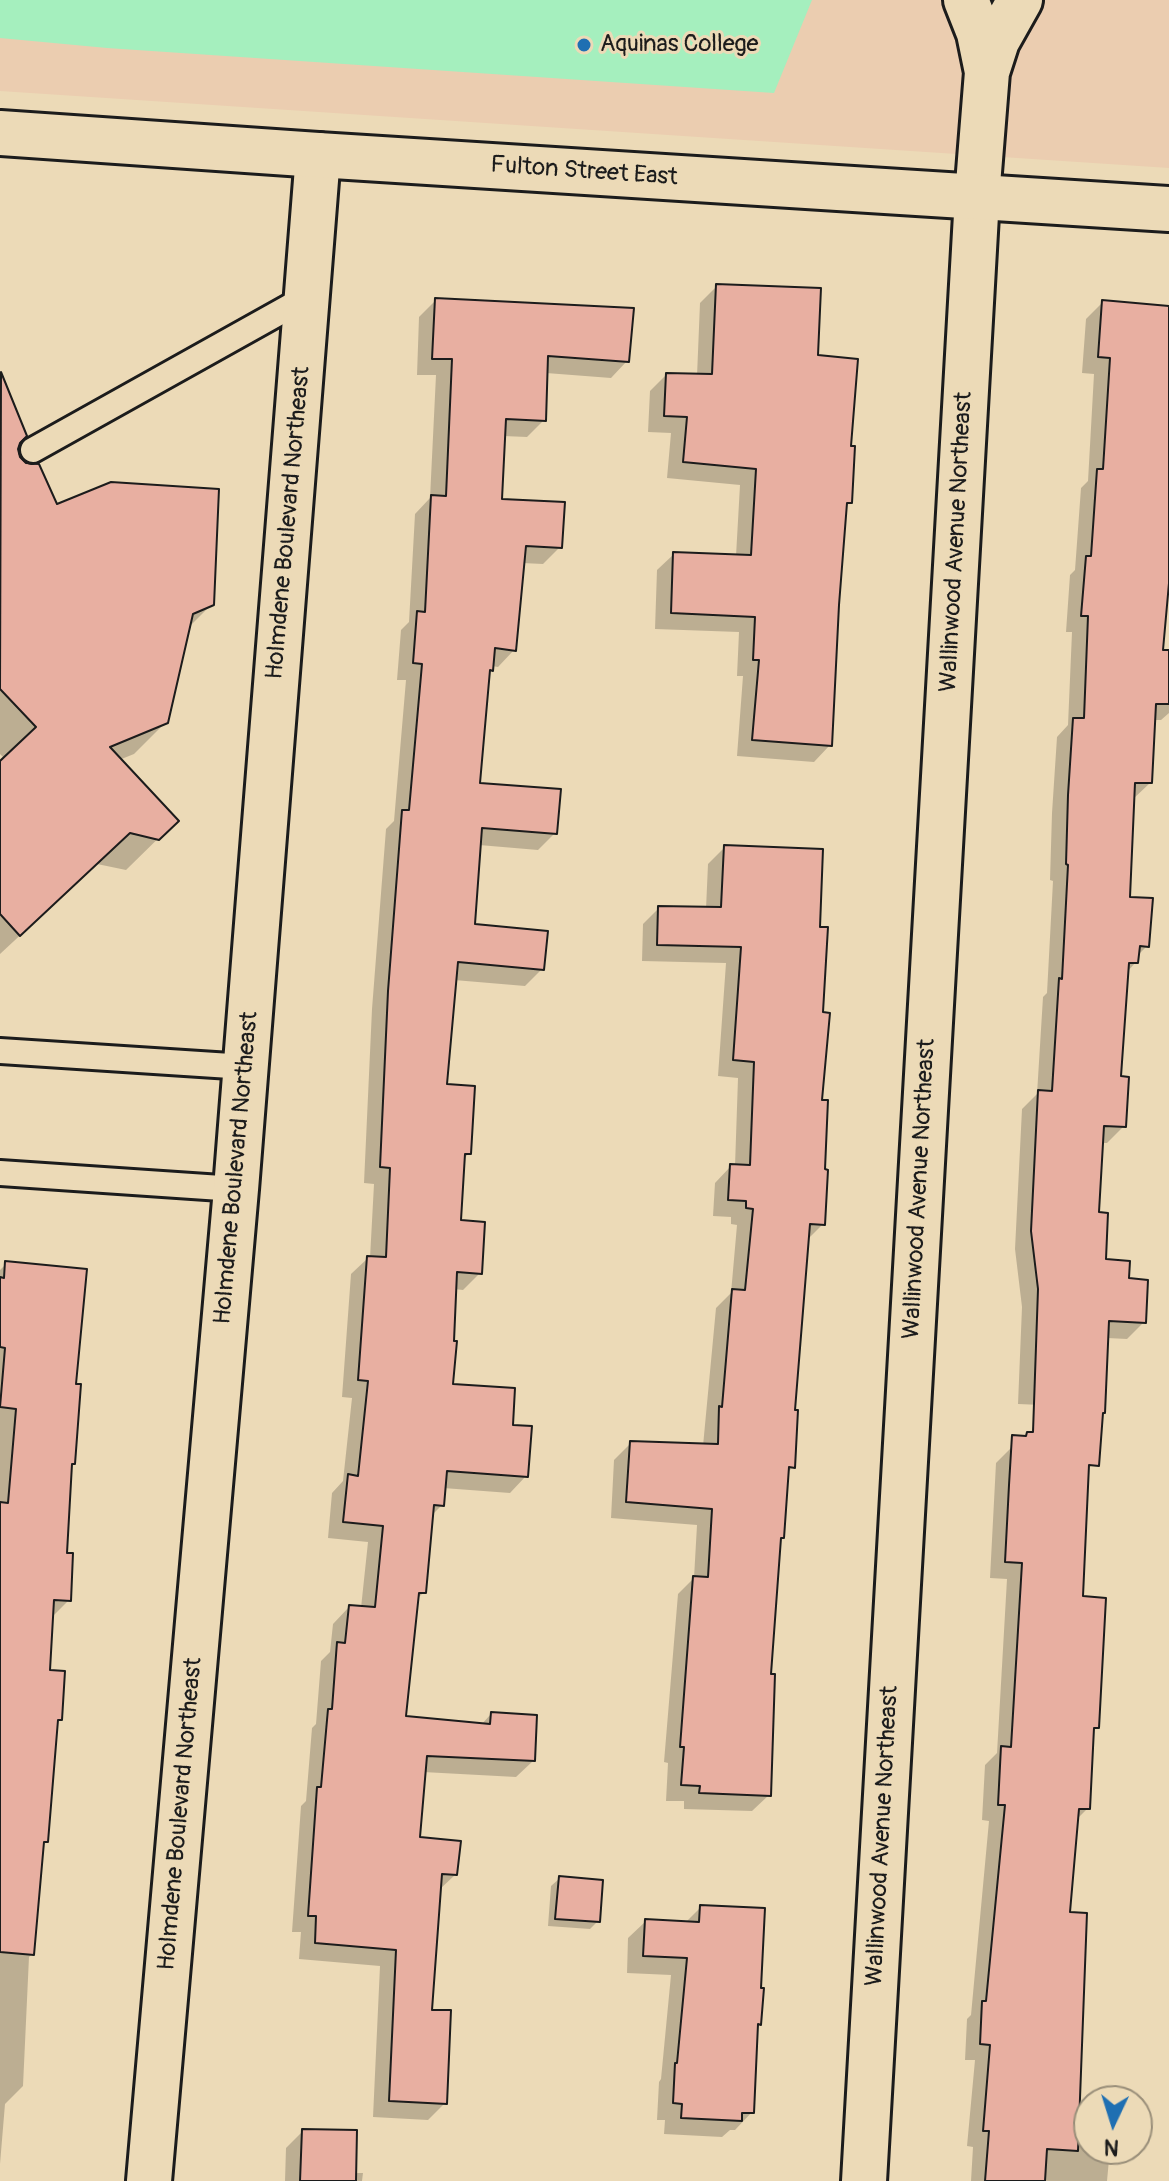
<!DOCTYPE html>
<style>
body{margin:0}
#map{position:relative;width:1169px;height:2181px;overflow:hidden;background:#ecdab7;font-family:Pangolin,sans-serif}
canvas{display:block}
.north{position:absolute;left:1073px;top:2085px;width:80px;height:80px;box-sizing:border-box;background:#ecdab7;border:2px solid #998e79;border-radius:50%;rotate:184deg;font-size:22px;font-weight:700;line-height:32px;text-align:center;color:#1c1c1c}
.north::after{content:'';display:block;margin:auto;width:28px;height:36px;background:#1f6fb2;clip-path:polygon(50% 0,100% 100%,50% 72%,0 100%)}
</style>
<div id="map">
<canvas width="1169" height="2181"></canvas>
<div class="north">N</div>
</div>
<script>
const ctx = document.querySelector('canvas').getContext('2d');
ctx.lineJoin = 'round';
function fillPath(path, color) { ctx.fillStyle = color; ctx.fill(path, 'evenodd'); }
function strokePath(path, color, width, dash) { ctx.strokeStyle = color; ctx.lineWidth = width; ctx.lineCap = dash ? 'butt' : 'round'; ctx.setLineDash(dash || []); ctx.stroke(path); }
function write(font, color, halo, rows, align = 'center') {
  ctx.font = font + ' Pangolin,sans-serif'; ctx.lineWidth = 6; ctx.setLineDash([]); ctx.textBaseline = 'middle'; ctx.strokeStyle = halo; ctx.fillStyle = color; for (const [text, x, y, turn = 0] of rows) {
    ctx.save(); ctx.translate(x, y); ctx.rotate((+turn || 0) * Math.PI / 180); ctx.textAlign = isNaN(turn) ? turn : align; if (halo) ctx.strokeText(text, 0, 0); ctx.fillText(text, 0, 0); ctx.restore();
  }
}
const built = new Path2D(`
 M 0,0 L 1169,0 L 1169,168 L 0,91 Z`);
const green = new Path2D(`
 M 0,0 L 812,0 L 774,93 L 107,48 L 0,38 Z`);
const shadow = new Path2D(`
 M 717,286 L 816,357 L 849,448 L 850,502 L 845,508 L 830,745 L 814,762 L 737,756 L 743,676 L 737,676 L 739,632 L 655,629 L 657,570 L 674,554 L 736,556 L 740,485 L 667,478 L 671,433 L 648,432 L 650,391 L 666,375 L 697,376 L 700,303 Z
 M 436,300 L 627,361 L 611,378 L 546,373 L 544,420 L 527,437 L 503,436 L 500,501 L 560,547 L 543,564 L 522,563 L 514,650 L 498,667 L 492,666 L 488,673 L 478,785 L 555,833 L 538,850 L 479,845 L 473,926 L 542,969 L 525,986 L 454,980 L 445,1086 L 469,1153 L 463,1160 L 458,1222 L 480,1273 L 463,1290 L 454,1289 L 451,1386 L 511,1427 L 526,1476 L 510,1493 L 443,1488 L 442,1505 L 431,1516 L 424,1592 L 416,1600 L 404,1718 L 481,1725 L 491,1714 L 533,1761 L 516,1777 L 423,1772 L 418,1839 L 456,1874 L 439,1890 L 430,2011 L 445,2103 L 428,2120 L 373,2117 L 380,1966 L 299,1959 L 301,1932 L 292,1932 L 301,1806 L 306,1801 L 312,1728 L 316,1724 L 321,1661 L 330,1652 L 333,1624 L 349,1607 L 361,1608 L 368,1542 L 328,1538 L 332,1493 L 343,1481 L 352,1398 L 342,1397 L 351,1274 L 368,1258 L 370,1258 L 374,1184 L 364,1183 L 372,1009 L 386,829 L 394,821 L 406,680 L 397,680 L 401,630 L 409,622 L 415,514 L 430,498 L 436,375 L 417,375 L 419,317 Z
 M 1103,302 L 1169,308 L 1169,561 L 1161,652 L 1169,653 L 1169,713 L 1161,720 L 1153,720 L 1150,783 L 1132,800 L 1128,899 L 1147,946 L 1137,956 L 1136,962 L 1127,972 L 1119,1078 L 1124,1126 L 1107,1143 L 1100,1143 L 1097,1214 L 1104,1261 L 1127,1280 L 1144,1322 L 1127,1339 L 1107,1338 L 1088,1407 L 1018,1404 L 1022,1307 L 1015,1249 L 1022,1109 L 1037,1094 L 1043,997 L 1047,993 L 1053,881 L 1050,880 L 1052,813 L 1057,737 L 1068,725 L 1072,632 L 1066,632 L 1070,575 L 1075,570 L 1081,488 L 1088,481 L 1094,374 L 1082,373 L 1086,319 Z
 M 19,422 L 18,458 L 56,507 L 212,604 L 188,628 L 166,722 L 134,754 L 119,760 L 176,821 L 126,870 L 97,864 L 0,954 L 0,763 L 5,759 L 0,754 L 0,431 Z
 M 725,847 L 818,929 L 821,1014 L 820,1102 L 823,1224 L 806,1241 L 792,1412 L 793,1467 L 787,1473 L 782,1537 L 778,1541 L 769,1676 L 769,1795 L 752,1811 L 684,1809 L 684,1801 L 666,1801 L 668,1763 L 664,1762 L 678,1594 L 694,1578 L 697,1525 L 611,1518 L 614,1460 L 631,1443 L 703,1446 L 716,1308 L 731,1293 L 737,1225 L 731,1224 L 731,1217 L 713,1216 L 715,1183 L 731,1166 L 735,1166 L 738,1078 L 718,1076 L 726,963 L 642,961 L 643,924 L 659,908 L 706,909 L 708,864 Z
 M 6,1264 L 70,1466 L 65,1554 L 69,1600 L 51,1618 L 48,1672 L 60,1719 L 56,1723 L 46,1841 L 42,1844 L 32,1954 L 29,1957 L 23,2086 L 5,2104 L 0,2164 L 0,1270 Z
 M 1012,1447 L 1081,1598 L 1097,1727 L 1092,1732 L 1088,1808 L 1076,1820 L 1068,1914 L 1077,2123 L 1089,2124 L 1089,2149 L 1110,2149 L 1107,2181 L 971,2181 L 973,2147 L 967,2146 L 975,2060 L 965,2060 L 967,2019 L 971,2015 L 989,1821 L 982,1820 L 985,1765 L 997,1753 L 1007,1579 L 990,1578 L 996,1463 Z
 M 560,1878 L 598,1921 L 590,1929 L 548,1926 L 551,1886 Z
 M 701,1907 L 759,2024 L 756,2026 L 752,2112 L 735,2130 L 730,2130 L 722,2137 L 664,2134 L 665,2120 L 657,2120 L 659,2082 L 661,2079 L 671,1975 L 627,1973 L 628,1938 L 646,1921 L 685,1923 Z
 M 303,2131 L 354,2173 L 363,2173 L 362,2181 L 285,2181 L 286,2148 Z`);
const building = new Path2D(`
 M 716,284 L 821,288 L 818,355 L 858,359 L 851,446 L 855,446 L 852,503 L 847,503 L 839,605 L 832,746 L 752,740 L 759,660 L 753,660 L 755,617 L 671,613 L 673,552 L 751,555 L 756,469 L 683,462 L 687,417 L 664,416 L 666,373 L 712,374 Z
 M 435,298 L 634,308 L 629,362 L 548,356 L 546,421 L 506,419 L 502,499 L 565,502 L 562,548 L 526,546 L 516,651 L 495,648 L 493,671 L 490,670 L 480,783 L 561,789 L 557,834 L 482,828 L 475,924 L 548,931 L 544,970 L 458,962 L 447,1084 L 475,1086 L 471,1154 L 465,1154 L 461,1220 L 485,1222 L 482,1274 L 457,1272 L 454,1341 L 457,1341 L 453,1384 L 515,1388 L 513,1425 L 532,1426 L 528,1477 L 447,1471 L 444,1506 L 434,1505 L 426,1593 L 419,1593 L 406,1716 L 490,1724 L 491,1712 L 537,1715 L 535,1761 L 427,1756 L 420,1837 L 461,1841 L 457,1875 L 442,1874 L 432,2010 L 451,2010 L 447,2104 L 389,2101 L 396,1950 L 315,1943 L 316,1916 L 308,1916 L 317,1787 L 321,1787 L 328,1709 L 332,1709 L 337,1642 L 345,1643 L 349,1605 L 375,1607 L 383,1526 L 343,1522 L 348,1474 L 358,1476 L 368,1381 L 358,1380 L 367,1256 L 386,1257 L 390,1168 L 380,1167 L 388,991 L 402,810 L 409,810 L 422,664 L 413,663 L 417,611 L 425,612 L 431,495 L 446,496 L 452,359 L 432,359 Z
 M 1102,300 L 1169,306 L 1169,583 L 1163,650 L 1169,650 L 1169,704 L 1156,704 L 1152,783 L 1135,783 L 1130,897 L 1153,898 L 1149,947 L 1140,946 L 1138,963 L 1129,963 L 1121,1076 L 1129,1077 L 1126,1127 L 1104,1126 L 1099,1212 L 1108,1213 L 1106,1259 L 1130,1261 L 1129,1278 L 1148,1280 L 1146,1323 L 1109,1321 L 1105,1413 L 1103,1413 L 1099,1466 L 1089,1465 L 1083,1596 L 1106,1598 L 1099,1728 L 1094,1728 L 1090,1809 L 1079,1809 L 1070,1912 L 1087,1913 L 1078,2151 L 1047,2149 L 1045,2181 L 985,2181 L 989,2131 L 983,2131 L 990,2045 L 980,2044 L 982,2001 L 986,2001 L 1005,1805 L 998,1805 L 1001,1746 L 1011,1747 L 1022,1563 L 1005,1562 L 1009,1485 L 1012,1435 L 1026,1436 L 1027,1432 L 1033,1432 L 1038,1289 L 1031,1231 L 1038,1090 L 1052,1091 L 1059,978 L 1062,979 L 1068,865 L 1066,864 L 1068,795 L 1073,718 L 1084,718 L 1088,616 L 1081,616 L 1086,556 L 1091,556 L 1097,469 L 1103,469 L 1110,358 L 1098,357 Z
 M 1,372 L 27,436 L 20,443 L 18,449 L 20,457 L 26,463 L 39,464 L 57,504 L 111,482 L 219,489 L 214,605 L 193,614 L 168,723 L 110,747 L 179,821 L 159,840 L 130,833 L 20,936 L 0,914 L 0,761 L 36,727 L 0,689 Z
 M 724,845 L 823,849 L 820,927 L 828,927 L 823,1012 L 830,1013 L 822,1100 L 828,1100 L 825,1169 L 828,1170 L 825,1225 L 810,1224 L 795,1410 L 798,1410 L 795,1468 L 789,1467 L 784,1538 L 781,1538 L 771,1674 L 775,1674 L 771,1796 L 699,1793 L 700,1786 L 681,1785 L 684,1747 L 680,1747 L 693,1576 L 708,1577 L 712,1509 L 626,1502 L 630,1441 L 718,1444 L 719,1406 L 722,1407 L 732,1289 L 745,1290 L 753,1209 L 746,1208 L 746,1201 L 728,1200 L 730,1164 L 750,1165 L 754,1062 L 733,1060 L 741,947 L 657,945 L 658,906 L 721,907 Z
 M 5,1261 L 87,1269 L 76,1384 L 81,1384 L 75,1464 L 72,1464 L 67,1553 L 73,1553 L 71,1601 L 54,1600 L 50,1670 L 65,1671 L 62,1720 L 58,1720 L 48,1842 L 44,1842 L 34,1955 L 0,1952 L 0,1502 L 8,1503 L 16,1409 L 0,1407 L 5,1348 L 0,1347 L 0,1277 L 4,1278 Z
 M 559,1876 L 603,1880 L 600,1922 L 555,1919 Z
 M 700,1905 L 765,1908 L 761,1988 L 764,1988 L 761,2025 L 758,2024 L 754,2113 L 742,2113 L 742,2121 L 681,2118 L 682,2104 L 673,2103 L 675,2063 L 677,2063 L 687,1958 L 643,1956 L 645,1919 L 699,1922 Z
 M 302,2129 L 357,2130 L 356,2181 L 300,2181 Z`);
const lane = new Path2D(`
 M 33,450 L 307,297
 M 0,1051 L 246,1067
 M 0,1173 L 236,1189`);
const street = new Path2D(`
 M 966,0 L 979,33 L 987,72
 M 149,2181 L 236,1189 L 318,155
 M 864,2181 L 977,197 L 987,72 L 997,41 L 1020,0`);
const primary = new Path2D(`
 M 0,133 L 318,155 L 1169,209`);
const markers = [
 [584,45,8,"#1f6fb2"]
];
const poiNames = [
 ["Aquinas College",600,45]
];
const streetNames = [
 ["Fulton Street East",584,172,4],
 ["Holmdene Boulevard Northeast",289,523,-85],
 ["Wallinwood Avenue Northeast",957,542,-87],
 ["Holmdene Boulevard Northeast",237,1168,-85],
 ["Wallinwood Avenue Northeast",920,1189,-87],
 ["Holmdene Boulevard Northeast",181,1814,-85],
 ["Wallinwood Avenue Northeast",883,1836,-87]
];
fillPath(built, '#ebcdb0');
fillPath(green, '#a5efbe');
fillPath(shadow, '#0003');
fillPath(building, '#e8afa1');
strokePath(building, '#1c1c1c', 2);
strokePath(lane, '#1c1c1c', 30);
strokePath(street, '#1c1c1c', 50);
strokePath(primary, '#1c1c1c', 50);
strokePath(lane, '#ecdab7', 24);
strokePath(street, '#ecdab7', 44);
strokePath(primary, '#ecdab7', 44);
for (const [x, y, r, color] of markers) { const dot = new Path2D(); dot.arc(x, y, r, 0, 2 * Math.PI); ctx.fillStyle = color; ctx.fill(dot); strokePath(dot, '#ecdab7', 3); }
write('24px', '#1c1c1c', '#ecdab7', poiNames, 'left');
write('24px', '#1c1c1c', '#ecdab7', streetNames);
</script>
